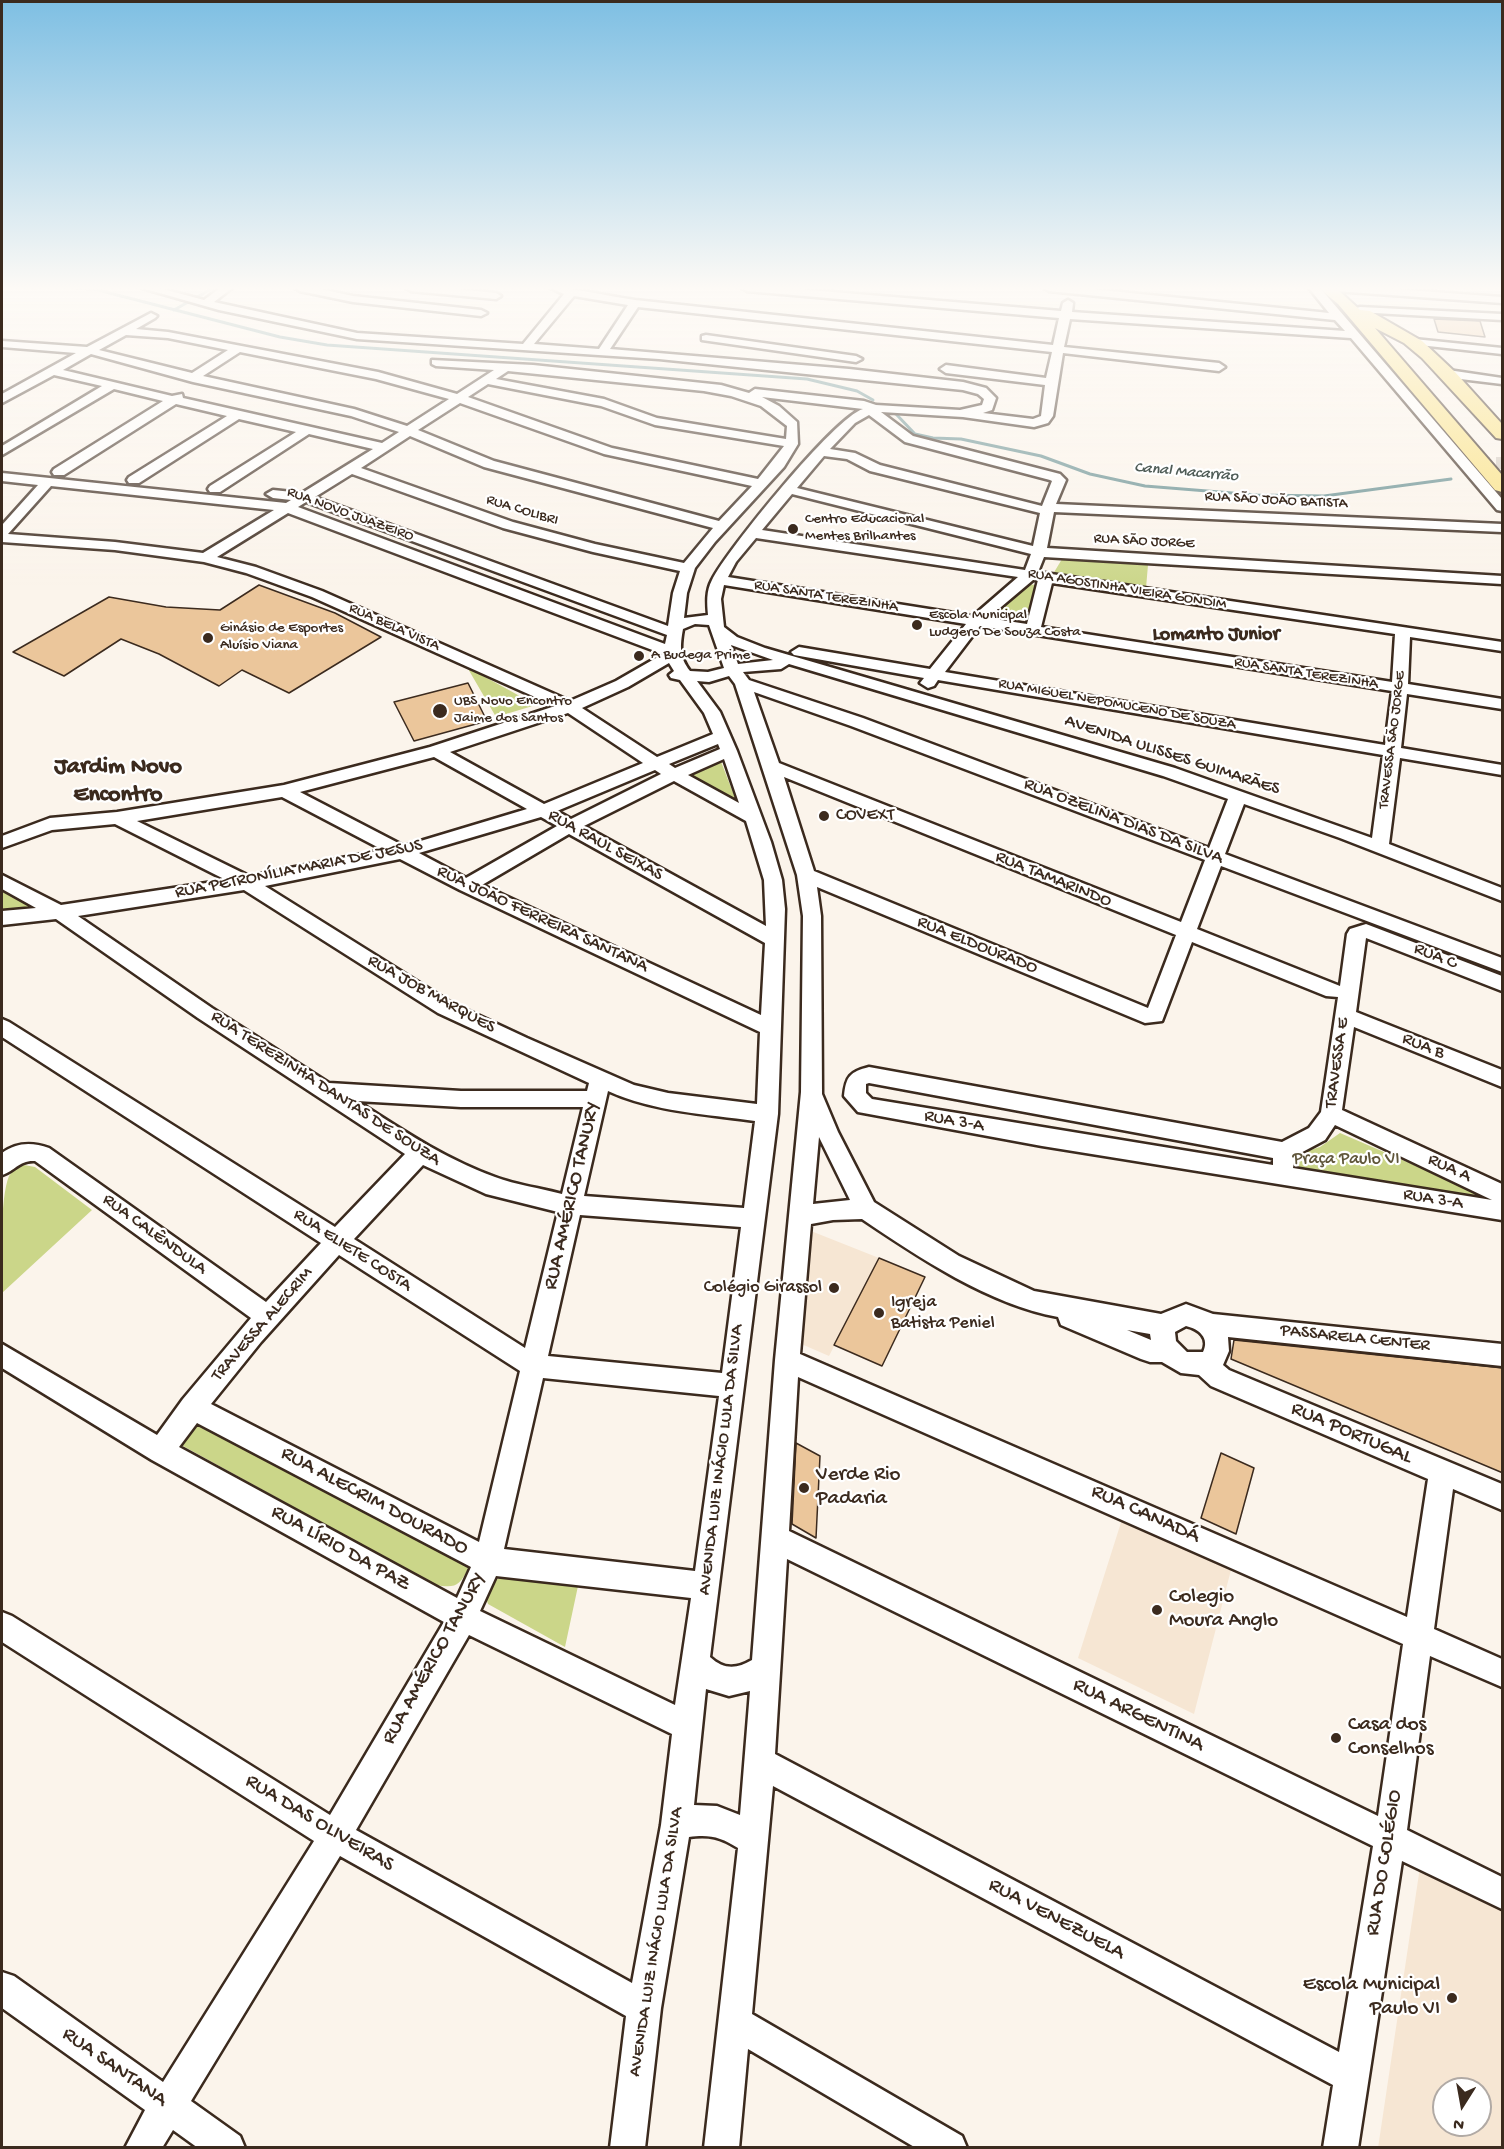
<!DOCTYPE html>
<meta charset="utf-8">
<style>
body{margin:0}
#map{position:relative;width:1504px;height:2149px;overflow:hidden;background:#fbf4eb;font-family:"Gochi Hand",sans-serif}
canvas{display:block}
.frame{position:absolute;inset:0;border:3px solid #3b2a1e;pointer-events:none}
.north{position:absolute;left:1432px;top:2077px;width:60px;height:60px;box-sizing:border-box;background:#fff;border:2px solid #b1aaa5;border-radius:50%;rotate:191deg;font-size:16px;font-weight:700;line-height:24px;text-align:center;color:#3b2a1e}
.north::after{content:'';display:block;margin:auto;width:21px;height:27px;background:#3b2a1e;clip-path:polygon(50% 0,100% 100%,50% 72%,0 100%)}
</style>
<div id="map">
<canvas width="1504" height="2149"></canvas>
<div class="frame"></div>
<div class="north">N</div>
</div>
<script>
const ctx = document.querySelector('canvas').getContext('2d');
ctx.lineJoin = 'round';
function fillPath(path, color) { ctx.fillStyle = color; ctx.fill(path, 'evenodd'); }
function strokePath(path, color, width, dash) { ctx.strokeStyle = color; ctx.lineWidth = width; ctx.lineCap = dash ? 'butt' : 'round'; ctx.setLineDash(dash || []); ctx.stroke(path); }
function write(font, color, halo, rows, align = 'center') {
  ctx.font = font + ' "Gochi Hand",sans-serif'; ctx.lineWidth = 4.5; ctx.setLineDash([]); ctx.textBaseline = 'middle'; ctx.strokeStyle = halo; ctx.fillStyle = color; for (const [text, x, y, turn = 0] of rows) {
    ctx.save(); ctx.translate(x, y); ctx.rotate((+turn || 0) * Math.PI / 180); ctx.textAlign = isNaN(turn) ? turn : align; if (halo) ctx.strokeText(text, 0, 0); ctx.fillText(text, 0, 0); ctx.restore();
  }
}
const built = new Path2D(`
 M 811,1231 L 879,1258 L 829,1356 L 799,1343 Z
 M 1124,1513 L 1233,1562 L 1194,1714 L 1078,1658 Z
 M 1420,1867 L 1502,1907 L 1502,2147 L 1378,2148 ZM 1444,2089 L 1480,2089 L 1480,2125 L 1444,2125 Z`);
const green = new Path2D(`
 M 1062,559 L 1148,565 L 1146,588 L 1053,574 Z
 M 1028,584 L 1036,585 L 1026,620 L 992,614 Z
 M 467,667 L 536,705 L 496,717 Z
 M 720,759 L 737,803 L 683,774 Z
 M 2,887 L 39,909 L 2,913 Z
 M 1340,1133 L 1502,1203 L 1502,1205 L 1300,1176 L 1298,1158 L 1300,1153 L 1320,1147 Z
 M 24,1165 L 35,1167 L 92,1210 L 2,1293 C 1,1266 0,1197 9,1176 C 13,1170 17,1167 24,1165 Z
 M 194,1423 L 206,1424 L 466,1560 L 468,1569 C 459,1587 455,1588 435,1585 L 183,1446 L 181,1438 Z
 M 508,1575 L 578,1586 L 565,1647 L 488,1604 L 485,1595 L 493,1581 Z`);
const stream = new Path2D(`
 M 77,288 L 94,289 L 280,337 L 327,345 L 807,379 L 857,391 L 873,400
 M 174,310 L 213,288
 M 896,414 L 915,434 L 933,438 L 961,439 L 1041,456 L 1090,474 L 1145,486 L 1257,495 L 1324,496 L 1451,479`);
const building = new Path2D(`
 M 1434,319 L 1480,321 L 1485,337 L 1438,332 Z
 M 259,585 L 335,613 L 381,637 L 289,693 L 242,670 L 219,686 L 159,654 L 121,639 L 64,676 L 13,652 L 109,597 L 166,607 L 220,610 Z
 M 468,683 L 487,721 L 414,741 L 394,702 Z
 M 879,1258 L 925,1277 L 882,1366 L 834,1345 Z
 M 1234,1340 L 1503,1368 L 1503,1473 L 1231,1359 Z
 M 796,1443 L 820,1456 L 816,1538 L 792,1524 Z
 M 1221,1453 L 1254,1468 L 1236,1534 L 1201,1518 Z`);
const minorTunnel = new Path2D(`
 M 1478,463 L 1502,463`);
const minor = new Path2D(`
 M 142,288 L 159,288 L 204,300 L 220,288 L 232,288 L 214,302 L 357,333 L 523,344 L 564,294 L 550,288 C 577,288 607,296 635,300 L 1053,345 L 1059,318 L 747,291 L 742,288 L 785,288 L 1061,311 L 1063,303 L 1068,300 L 1073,303 L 1072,312 L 1345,331 L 1335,320 L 1049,291 L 1044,288 L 1081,288 L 1329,313 L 1309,288 L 1320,288 L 1502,499 L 1502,511 L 1497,510 L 1351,338 L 1070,319 L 1064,347 L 1219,363 L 1225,367 L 1219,371 L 1063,353 L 1053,416 L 1048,423 L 1034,427 L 963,417 L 881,412 L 913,436 L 1060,474 L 1066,480 L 1056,504 L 1502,524 L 1502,532 L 1054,512 L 1047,548 L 1502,576 L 1502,584 L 1044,557 L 1038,572 L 1502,642 L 1502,651 L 1410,637 L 1408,684 L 1502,699 L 1502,709 L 1407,694 L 1401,748 L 1502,765 L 1502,775 L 1400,758 L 1389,844 L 1502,888 L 1502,901 L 1340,838 L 1244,804 L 1225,854 L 1502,958 L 1502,972 L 1221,866 L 1197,929 L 1340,986 L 1347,934 L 1350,929 L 1366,924 L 1502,976 L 1502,991 L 1366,938 L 1356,1012 L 1502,1070 L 1502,1087 L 1354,1027 L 1342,1110 L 1502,1184 L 1502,1220 L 1042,1146 L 858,1112 L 844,1096 C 846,1076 850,1072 869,1067 L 1282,1142 L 1309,1128 L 1321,1112 L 1338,997 L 1326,996 L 1192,942 L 1162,1021 L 1145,1023 L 817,887 L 821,916 L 822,1094 L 838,1132 L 874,1202 L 959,1256 L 1034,1291 L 1161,1314 L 1186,1304 L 1213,1314 L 1502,1344 L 1502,1366 L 1228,1337 L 1229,1351 L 1223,1365 L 1229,1370 L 1502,1484 L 1502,1510 L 1453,1489 L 1434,1629 L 1502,1659 L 1502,1687 L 1430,1656 L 1407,1830 L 1502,1877 L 1502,1909 L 1402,1861 L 1358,2148 L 1323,2148 L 1333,2085 L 773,1786 L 752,2014 L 962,2136 L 967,2148 L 916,2148 L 748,2049 L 739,2148 L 704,2148 L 738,1848 C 721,1837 709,1834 689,1837 L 661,2008 L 645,2148 L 610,2148 L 626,2016 L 340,1856 L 191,2101 L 240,2136 L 245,2148 L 198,2148 L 173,2130 L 162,2148 L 125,2148 L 145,2110 L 2,2008 L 2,1972 L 14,1976 L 163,2082 L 314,1841 L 2,1642 L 2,1612 L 12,1616 L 330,1815 L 444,1622 L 152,1460 L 2,1368 L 2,1344 L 157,1435 L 183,1399 L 251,1318 L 35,1161 C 19,1160 15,1171 2,1175 L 2,1153 C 17,1142 32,1142 49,1148 L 266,1302 L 321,1243 L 2,1037 L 2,1019 L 9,1022 L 335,1227 L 405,1154 L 198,1018 L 56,919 L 2,925 L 2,911 L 36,908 L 2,889 L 2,875 L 61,905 L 226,880 L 115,824 L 52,830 L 2,848 L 2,836 L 50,818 L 117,812 L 284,785 L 430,747 L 555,706 L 312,597 L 246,573 L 204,562 L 115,550 L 2,542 L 2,525 L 38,485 L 2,481 L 2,473 L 286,503 L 291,500 L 273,498 L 266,494 L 273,490 L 302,493 L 373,449 L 309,434 L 220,492 L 210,492 L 208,489 L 210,486 L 296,432 L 239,419 L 139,483 L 129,483 L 127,480 L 129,477 L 227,416 L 176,404 L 64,475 L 54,475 L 52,472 L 54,469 L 163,401 L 114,389 L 2,455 L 2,446 L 102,386 L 54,375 L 2,403 L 2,394 L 76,353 L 2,347 L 2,341 L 87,347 L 151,313 L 157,316 L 155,318 L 136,329 L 168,332 L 378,372 L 457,394 L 494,370 L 436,366 L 432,364 L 432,360 L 533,365 L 721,385 L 749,393 L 755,389 L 864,401 L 876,405 L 960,410 L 982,405 L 984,399 L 978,394 L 963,390 L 659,359 L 357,339 L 219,310 ZM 574,296 L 628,305 L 599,349 L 534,344 ZM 638,307 L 1052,352 L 1046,378 L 946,365 L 940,369 L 946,373 L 1045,385 L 1041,416 L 1033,419 L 983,413 L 992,410 L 996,398 L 986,388 L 963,382 L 849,369 L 610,349 ZM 126,335 L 168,338 L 228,350 L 192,373 L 99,350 ZM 240,352 L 376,379 L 449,399 L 407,426 L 354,409 L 203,376 ZM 91,354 L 193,382 L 351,416 L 399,432 L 382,443 L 183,398 L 182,394 L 172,396 L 63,370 ZM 508,371 L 704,391 L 731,396 L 761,406 L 787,426 L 786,439 L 657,418 L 604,399 L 496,379 ZM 488,384 L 601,406 L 655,425 L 784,446 L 758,479 L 612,448 L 468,397 ZM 762,397 L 863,409 C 835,417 727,550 712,580 C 706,591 707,603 708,615 L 684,618 L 687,593 L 695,568 L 715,542 L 784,467 L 798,444 L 797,422 L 779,406 ZM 460,403 L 604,454 L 752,486 L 719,521 L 494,461 L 418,430 ZM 869,415 L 905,442 L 1050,480 L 1052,481 L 1042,506 L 880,465 L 855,453 L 830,449 L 855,423 ZM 410,436 L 484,467 L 713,528 L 684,563 L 595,544 L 513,522 L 361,468 ZM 824,456 L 847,459 L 870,471 L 1040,513 L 1033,546 L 797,488 ZM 352,474 L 503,528 L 593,552 L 680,571 L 673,593 L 668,626 L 315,497 ZM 51,486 L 274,510 L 203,553 L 115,542 L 8,534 ZM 792,494 L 1031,554 L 1025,570 L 762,530 ZM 306,502 L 667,635 L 665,644 L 298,507 ZM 288,513 L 663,654 L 616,681 L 570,701 L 322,591 L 256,567 L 217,557 ZM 756,538 L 1018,577 L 973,616 L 728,577 L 736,562 ZM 1033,580 L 1038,580 L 1027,624 L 988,618 ZM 1052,583 L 1395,634 L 1392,682 L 1041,627 ZM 724,585 L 966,624 L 930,669 L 799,647 L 791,652 L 794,655 L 924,678 L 920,683 L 928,688 L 934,686 L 938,680 L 1383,755 L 1372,838 L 1175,768 L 765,648 L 737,637 L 724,627 L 721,599 ZM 695,624 L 709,625 L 724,668 L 708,672 L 690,671 C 679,657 680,646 683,629 ZM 980,626 L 1392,691 L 1385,745 L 945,672 ZM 731,645 L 773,660 L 738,664 ZM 669,663 L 674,671 L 669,675 L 671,678 L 680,680 L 704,713 L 713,734 L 657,757 L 582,708 L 628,687 ZM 789,664 L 1163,776 L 1228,799 L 1209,848 L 863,718 L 749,680 L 743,672 L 781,669 ZM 729,676 L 735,684 L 797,875 L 803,916 L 801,1092 L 775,1360 L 752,1660 C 737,1669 724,1670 710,1657 L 778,1114 L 785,909 L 782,880 L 771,842 L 737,751 L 720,712 L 697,681 L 709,682 ZM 754,692 L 851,726 L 1205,860 L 1181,922 L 779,763 ZM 568,713 L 643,763 L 544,804 L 450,752 ZM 718,744 L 720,749 L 675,768 L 669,764 ZM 434,757 L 527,809 L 404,846 L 300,792 ZM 724,759 L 739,803 L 688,775 ZM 655,770 L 661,774 L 571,819 L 557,811 ZM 784,777 L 1176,935 L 1148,1008 L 814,871 ZM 674,781 L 746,821 L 764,880 L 766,926 L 584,826 ZM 282,797 L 383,850 L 249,876 L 137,821 ZM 541,817 L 557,826 L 466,878 L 419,853 ZM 569,834 L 765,943 L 761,1015 L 482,885 ZM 400,859 L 460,890 L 760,1032 L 757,1104 L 668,1093 L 634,1085 L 527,1038 L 452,1003 L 265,886 ZM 244,890 L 438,1013 L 589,1083 L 587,1091 L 461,1091 L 329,1083 L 212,1008 L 78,916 ZM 869,1083 L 1273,1158 L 1273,1165 L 872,1099 L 866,1093 L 866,1084 ZM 608,1091 C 654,1112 706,1114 755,1121 L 744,1208 L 584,1196 ZM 357,1101 L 461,1107 L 583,1107 L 562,1194 C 540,1188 516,1185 495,1177 C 445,1159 402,1130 357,1101 ZM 1335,1125 L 1492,1200 L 1293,1168 L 1295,1156 L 1325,1140 ZM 819,1137 L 850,1200 L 813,1204 ZM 423,1165 L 486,1194 L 558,1212 L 525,1348 L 354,1239 ZM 580,1215 L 741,1227 L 722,1373 L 548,1356 ZM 862,1219 C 920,1258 988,1304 1058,1317 L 1061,1325 L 1141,1359 L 1150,1362 L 1162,1362 L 1181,1373 L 1199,1375 L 1211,1386 L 1428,1479 L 1407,1617 L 800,1354 L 811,1224 L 833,1220 ZM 339,1255 L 520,1371 L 479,1542 L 211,1404 L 261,1342 ZM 1186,1326 C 1199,1329 1210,1338 1203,1352 L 1187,1352 L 1176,1341 L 1175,1332 ZM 1127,1330 L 1150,1334 L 1151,1340 ZM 798,1377 L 1403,1644 L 1378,1816 L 789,1531 ZM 543,1378 L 719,1396 L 695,1571 L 504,1549 ZM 197,1423 L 471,1567 L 457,1598 L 179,1447 ZM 787,1559 L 1373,1846 L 1339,2052 L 775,1754 ZM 496,1576 L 691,1598 L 675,1705 L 480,1611 ZM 469,1635 L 672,1734 L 661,1825 L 632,1983 L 356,1830 ZM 706,1689 L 729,1696 L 750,1691 L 740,1815 L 717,1806 L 694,1805 Z
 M 295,288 L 315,288 L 353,296 L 481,310 L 487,313 L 481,316 L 353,302 L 300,291 Z
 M 406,288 L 445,288 L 496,293 L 501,296 L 496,299 L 411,291 Z
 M 1331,288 L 1380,288 L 1502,297 L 1502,303 L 1336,291 Z
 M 1360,307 L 1502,314 L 1502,320 L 1356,312 L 1356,308 Z
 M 706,335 L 856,356 L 862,359 L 856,362 L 702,340 L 702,336 Z
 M 1414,339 L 1502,348 L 1502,354 L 1410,344 L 1410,340 Z
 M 1448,370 L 1502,378 L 1502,384 L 1444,377 L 1442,374 Z`);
const highway = new Path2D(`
 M 1319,288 L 1336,288 L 1360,310 L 1370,311 L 1422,341 L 1455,372 L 1502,424 L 1502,439 L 1496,438 L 1422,358 L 1404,343 L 1375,328 L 1502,475 L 1502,492 L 1495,490 L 1338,304 Z`);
const markers = [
 [793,529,6,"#3b2a1e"],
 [917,625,6,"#3b2a1e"],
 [208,638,6,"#3b2a1e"],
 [639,656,6,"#3b2a1e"],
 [440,711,8,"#3b2a1e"],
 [824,816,6,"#3b2a1e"],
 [834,1288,6,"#3b2a1e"],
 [879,1313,6,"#3b2a1e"],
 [804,1488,6,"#3b2a1e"],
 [1157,1610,6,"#3b2a1e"],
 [1336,1738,6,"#3b2a1e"],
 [1452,1998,6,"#3b2a1e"]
];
const farStreetnames = [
 ["RUA SÃO JOÃO BATISTA",1276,501,3],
 ["RUA COLIBRI",522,511,17],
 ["RUA NOVO JUAZEIRO",350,515,20],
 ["RUA SÃO JORGE",1144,542,3],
 ["RUA AGOSTINHA VIEIRA GONDIM",1127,590,9],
 ["RUA SANTA TEREZINHA",826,597,9],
 ["RUA BELA VISTA",394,628,24],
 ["RUA SANTA TEREZINHA",1306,674,9],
 ["RUA MIGUEL NEPOMUCENO DE SOUZA",1117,705,10],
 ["TRAVESSA SÃO JORGE",1393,740,-83]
];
const farPoinames = [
 ["Centro Educacional",805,520],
 ["Mentes Brilhantes",805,537],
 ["Escola Municipal",929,616],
 ["Ludgero De Souza Costa",929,633],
 ["Ginásio de Esportes",220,629],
 ["Aluísio Viana",220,646],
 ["A Budega Prime",651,656],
 ["UBS Novo Encontro",454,702],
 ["Jaime dos Santos",454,719]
];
const farWaternames = [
 ["Canal Macarrão",1186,473,5]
];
const streetNames = [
 ["AVENIDA ULISSES GUIMARÃES",1172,756,18],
 ["RUA OZELINA DIAS DA SILVA",1123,822,21],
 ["RUA RAUL SEIXAS",605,846,29],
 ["RUA PETRONÍLIA MARIA DE JESUS",299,870,-11],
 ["RUA TAMARINDO",1053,880,22],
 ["RUA JOÃO FERREIRA SANTANA",542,920,25],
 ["RUA ELDOURADO",977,946,22],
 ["RUA C",1435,957,22],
 ["RUA JOB MARQUES",431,995,29],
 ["RUA B",1423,1047,22],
 ["TRAVESSA E",1338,1063,-82],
 ["RUA TEREZINHA DANTAS DE SOUZA",325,1089,33],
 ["RUA 3-A",954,1122,10],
 ["RUA A",1449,1169,25],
 ["RUA 3-A",1433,1200,9],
 ["RUA CALÊNDULA",154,1235,36],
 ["RUA ELIETE COSTA",352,1251,33],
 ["TRAVESSA ALECRIM",263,1325,-49],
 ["PASSARELA CENTER",1355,1339,6],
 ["AVENIDA LUIZ INÁCIO LULA DA SILVA",722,1460,-83],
 ["AVENIDA LUIZ INÁCIO LULA DA SILVA",657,1942,-81]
];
const poiNames = [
 ["COVEXT",836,816],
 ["Colégio Girassol",822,1288,"right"],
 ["Igreja",891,1303],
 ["Batista Peniel",891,1324]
];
const parkNames = [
 ["Praça Paulo VI",1346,1160]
];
const farDistrictnames = [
 ["Lomanto Junior",1216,636]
];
const nearStreetnames = [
 ["RUA AMÉRICO TANURY",573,1196,-77],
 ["RUA PORTUGAL",1351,1434,23],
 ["RUA ALECRIM DOURADO",374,1502,28],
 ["RUA CANADÁ",1145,1515,24],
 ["RUA LÍRIO DA PAZ",340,1549,29],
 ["RUA AMÉRICO TANURY",435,1659,-61],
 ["RUA ARGENTINA",1138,1716,26],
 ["RUA DAS OLIVEIRAS",319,1824,31],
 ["RUA DO COLÉGIO",1385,1863,-81],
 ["RUA VENEZUELA",1056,1920,28],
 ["RUA SANTANA",114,2068,35]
];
const nearPoinames = [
 ["Verde Rio",816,1476],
 ["Padaria",816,1500],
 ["Colegio",1169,1598],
 ["Moura Anglo",1169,1622],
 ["Casa dos",1348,1726],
 ["Conselhos",1348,1750],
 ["Escola Municipal",1440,1986,"right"],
 ["Paulo VI",1440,2010,"right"]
];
const districtNames = [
 ["Jardim Novo",118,768],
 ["Encontro",118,796]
];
fillPath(built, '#f6e6d3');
fillPath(green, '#cbd689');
strokePath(stream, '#648d8f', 3);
fillPath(building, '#ebc69b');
strokePath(building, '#3b2a1e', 1.5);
strokePath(minorTunnel, '#d5ccc2', 12, [12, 6]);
strokePath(minor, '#3b2a1e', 5);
strokePath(highway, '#3b2a1e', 4);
fillPath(minor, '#fff');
fillPath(highway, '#fae180');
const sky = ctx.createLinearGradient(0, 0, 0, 589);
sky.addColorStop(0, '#7ebfe3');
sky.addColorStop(0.49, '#fdfaf6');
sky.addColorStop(1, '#fdfaf600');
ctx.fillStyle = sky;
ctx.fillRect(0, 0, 1504, 589);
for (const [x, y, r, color] of markers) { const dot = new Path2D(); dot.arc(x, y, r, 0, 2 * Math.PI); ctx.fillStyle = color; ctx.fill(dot); strokePath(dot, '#fff', 2); }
write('15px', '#3b2a1e', '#fff', farStreetnames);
write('15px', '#3b2a1e', '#fff', farPoinames, 'left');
write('italic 16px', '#4f5c57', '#fff', farWaternames);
write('18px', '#3b2a1e', '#fff', streetNames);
write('18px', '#3b2a1e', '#fff', poiNames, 'left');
write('18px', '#5f5539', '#fff', parkNames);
write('bold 20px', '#3b2a1e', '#fff', farDistrictnames);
write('21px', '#3b2a1e', '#fff', nearStreetnames);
write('21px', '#3b2a1e', '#fff', nearPoinames, 'left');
write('bold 24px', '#3b2a1e', '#fff', districtNames);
</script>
